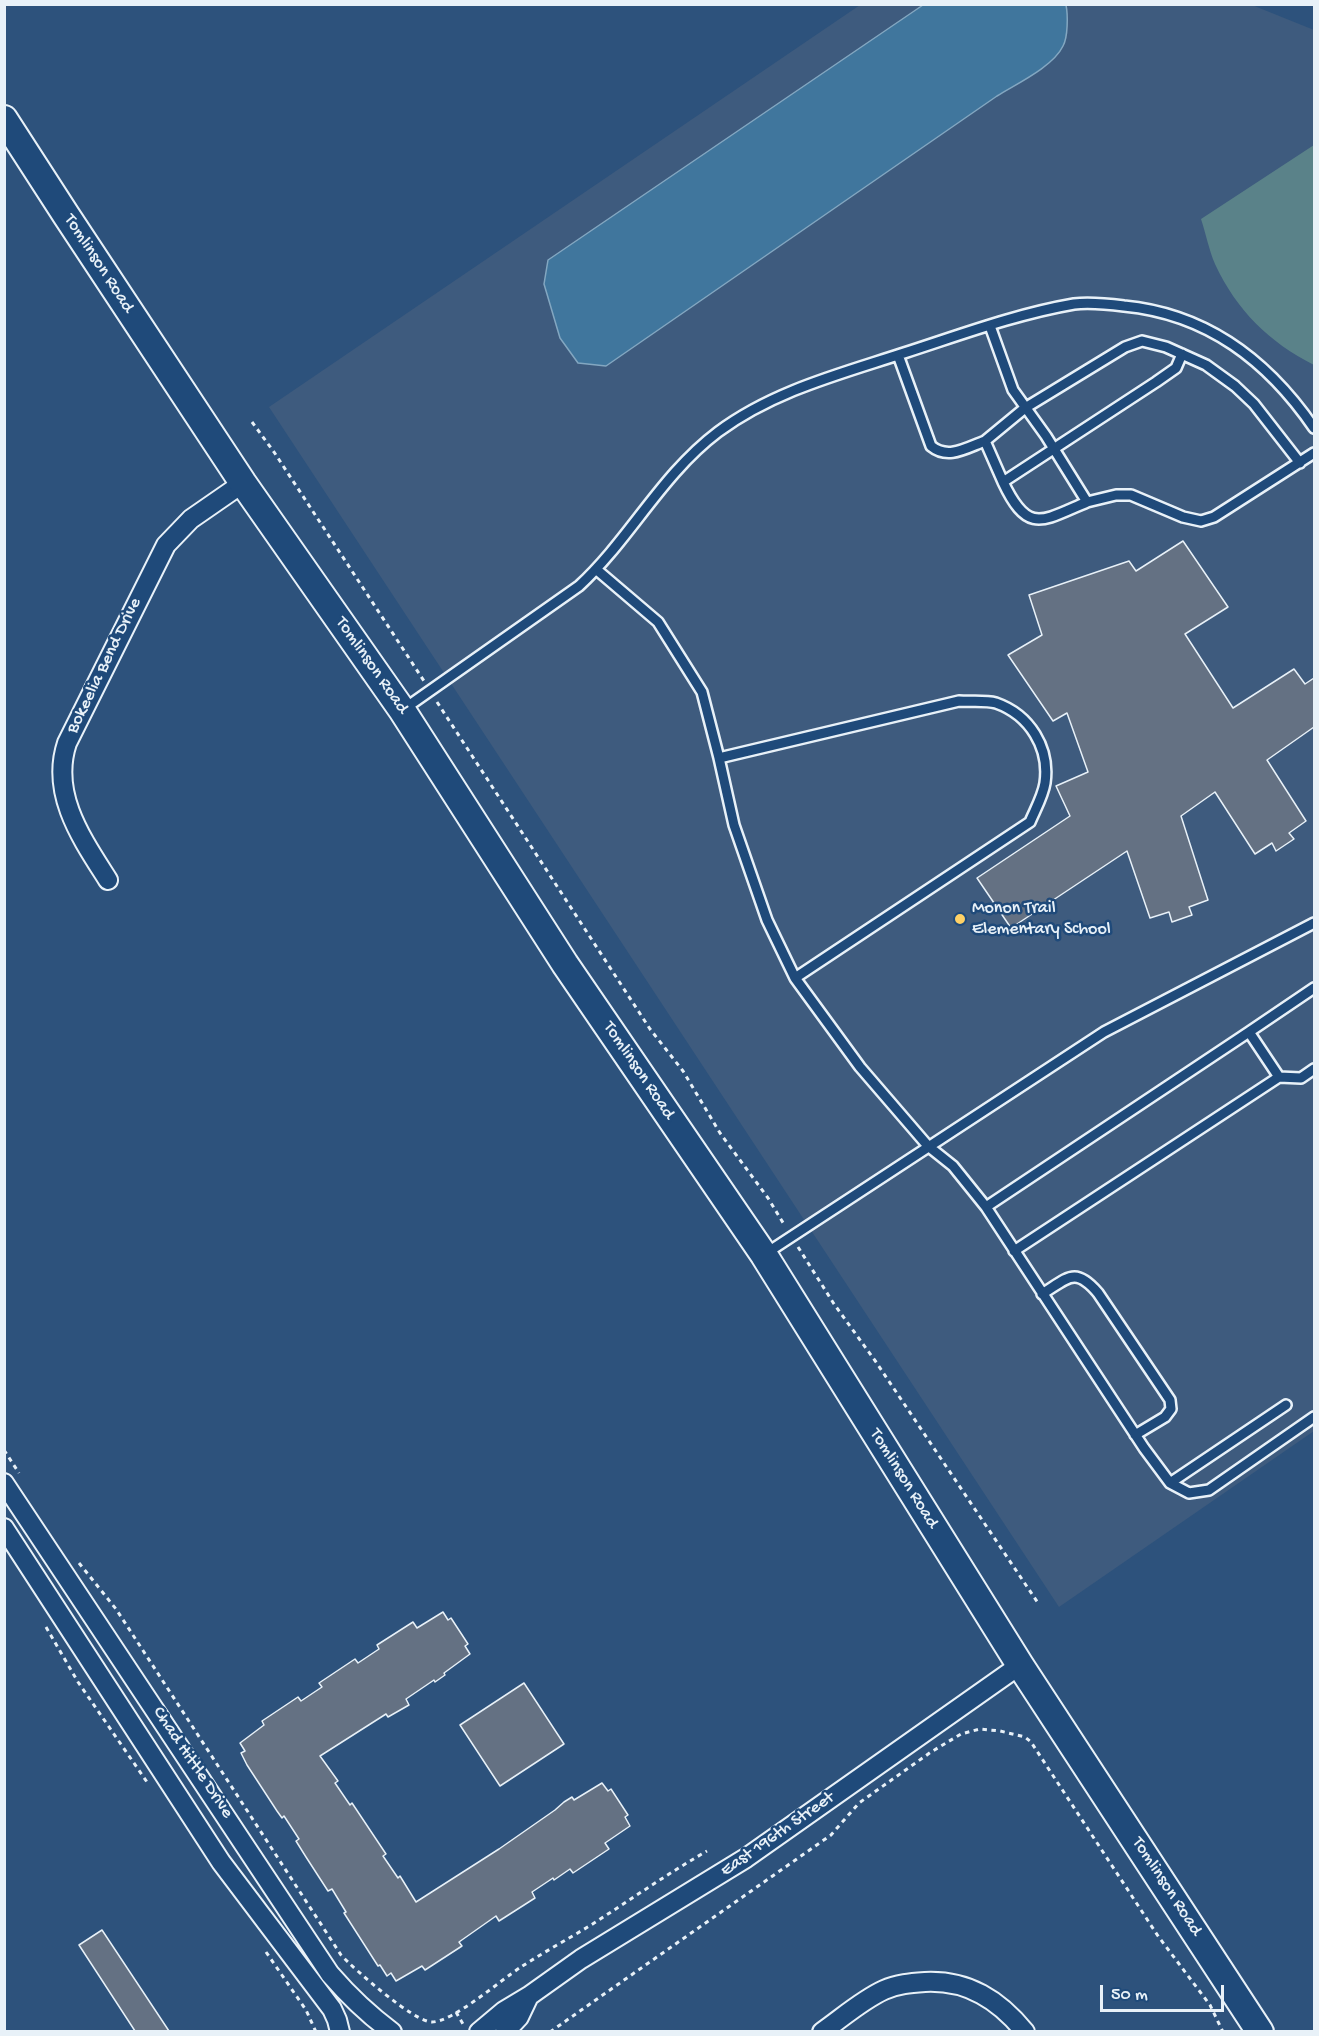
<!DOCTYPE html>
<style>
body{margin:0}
#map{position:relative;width:1319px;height:2036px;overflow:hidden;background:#2d527c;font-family:"Gochi Hand",sans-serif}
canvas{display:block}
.frame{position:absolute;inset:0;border:6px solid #e8f1f8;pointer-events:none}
.scale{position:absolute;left:1100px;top:1985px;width:124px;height:27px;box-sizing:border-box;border:3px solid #e8f1f8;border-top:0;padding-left:8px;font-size:18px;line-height:21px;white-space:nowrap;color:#e8f1f8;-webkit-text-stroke:4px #1f4a7a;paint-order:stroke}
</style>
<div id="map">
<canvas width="1319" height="2036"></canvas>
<div class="frame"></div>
<div class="scale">50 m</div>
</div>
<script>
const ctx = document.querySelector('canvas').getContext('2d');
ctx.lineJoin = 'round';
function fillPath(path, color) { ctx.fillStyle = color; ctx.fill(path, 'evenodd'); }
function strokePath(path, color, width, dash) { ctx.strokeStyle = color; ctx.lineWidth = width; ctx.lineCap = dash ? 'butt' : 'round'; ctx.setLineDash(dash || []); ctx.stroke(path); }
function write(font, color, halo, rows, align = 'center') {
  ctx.font = font + ' "Gochi Hand",sans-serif'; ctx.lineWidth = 5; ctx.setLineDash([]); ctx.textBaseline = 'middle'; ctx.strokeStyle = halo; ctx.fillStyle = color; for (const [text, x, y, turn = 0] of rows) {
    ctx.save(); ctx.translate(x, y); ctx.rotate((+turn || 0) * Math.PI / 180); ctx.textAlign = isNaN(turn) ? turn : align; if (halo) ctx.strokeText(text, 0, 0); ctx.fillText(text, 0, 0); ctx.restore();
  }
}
const built = new Path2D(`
 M 860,5 L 1252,5 L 1314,30 L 1314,1431 L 1059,1607 L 269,407 Z`);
const green = new Path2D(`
 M 1314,145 L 1314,365 C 1269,342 1237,311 1215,264 C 1209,250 1206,234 1201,219 Z`);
const water = new Path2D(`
 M 923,5 L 1066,5 C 1068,15 1068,37 1063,46 C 1053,67 1016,84 997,96 L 606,366 L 578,363 L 560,338 L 544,284 L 548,260 Z`);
const building = new Path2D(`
 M 1183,541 L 1228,607 L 1185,634 L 1233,708 L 1294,669 L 1305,684 L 1314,678 L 1314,727 L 1267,760 L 1306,821 L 1289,833 L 1294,839 L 1276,851 L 1272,843 L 1255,854 L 1215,792 L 1181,816 L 1208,900 L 1189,907 L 1192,915 L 1172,922 L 1169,912 L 1150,918 L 1127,851 L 1011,928 L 977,878 L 1070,816 L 1056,786 L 1088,772 L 1067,713 L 1053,721 L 1008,655 L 1042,635 L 1029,595 L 1129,561 L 1136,571 Z
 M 443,1612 L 448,1620 L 451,1618 L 468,1644 L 465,1646 L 470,1654 L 444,1673 L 445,1675 L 435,1682 L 434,1680 L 406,1699 L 409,1705 L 388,1717 L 386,1714 L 320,1756 L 338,1781 L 335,1783 L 350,1805 L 352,1803 L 386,1854 L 383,1856 L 398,1878 L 400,1876 L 416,1902 L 499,1849 L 555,1810 L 564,1802 L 572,1797 L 574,1800 L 602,1783 L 608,1791 L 611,1789 L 628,1815 L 625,1817 L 630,1826 L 605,1843 L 609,1849 L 573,1873 L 570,1869 L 554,1880 L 553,1878 L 532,1892 L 535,1898 L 499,1921 L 496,1916 L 459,1942 L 462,1946 L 425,1970 L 422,1966 L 396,1981 L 391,1973 L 387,1976 L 380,1965 L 378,1966 L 344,1913 L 346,1912 L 332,1889 L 328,1891 L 306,1857 L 296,1841 L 299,1839 L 284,1816 L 282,1818 L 277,1811 L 247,1765 L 241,1753 L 245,1751 L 240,1743 L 264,1725 L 262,1721 L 298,1697 L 301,1701 L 322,1687 L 319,1683 L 355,1659 L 358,1663 L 379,1649 L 377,1645 L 413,1622 L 417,1628 Z
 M 524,1683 L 564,1744 L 500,1786 L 460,1725 Z
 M 102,1930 L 169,2031 L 135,2031 L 79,1945 Z`);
const path = new Path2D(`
 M 252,422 L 274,452 L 424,681
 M 437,702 L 650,1029 L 683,1071 L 720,1133 L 768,1198 L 785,1226
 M 798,1247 L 834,1304 L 876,1362 L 1038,1603
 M 4,1450 L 19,1473
 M 79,1563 L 116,1609 L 341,1955 C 355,1970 414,2022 432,2022 C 453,2022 502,1979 521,1967 C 544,1952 568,1939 591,1925 C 630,1900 667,1874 707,1851
 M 46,1627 L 78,1682 L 147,1782
 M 266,1952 L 306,2010 L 316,2032
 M 456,2012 L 463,2024
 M 550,2032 L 831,1835 L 859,1803 L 931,1752 L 961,1734 L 980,1729 L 1000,1731 L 1025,1737 L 1031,1742 L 1158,1936 L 1210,2005 L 1223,2032`);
const lane = new Path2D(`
 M 990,326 L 1013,390 L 1046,436 L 1087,502 L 1116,495 L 1131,495 L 1183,517 L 1201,521 L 1214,517 L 1314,453
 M 898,355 L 931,446 C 948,460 966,448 985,441
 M 1003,482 L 985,441 L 1025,408 L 1125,347 L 1142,341 L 1166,347 L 1206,365 L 1235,386 L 1254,404 L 1300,463
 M 1087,502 C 1042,521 1028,535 1003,482 L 1156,382 L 1176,368 L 1182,354
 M 597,570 L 658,622 L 702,692 L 719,758 L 734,825 L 767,920 L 795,978 L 860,1067 L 928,1146 L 953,1166 L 986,1207 L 1144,1448 L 1170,1483 L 1189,1493 L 1209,1490 L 1314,1417
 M 404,709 L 579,586 C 630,539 661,475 718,432 C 773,391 840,374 904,353 C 960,335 1016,314 1074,304 C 1090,302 1108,304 1124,306 C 1208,314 1268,361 1314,428
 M 719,758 L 959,701 C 970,702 985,700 996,703 C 1030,715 1050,748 1045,783 C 1043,796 1035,810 1030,822 L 795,978
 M 1249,1032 L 1314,988
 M 1279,1077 L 1301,1078 L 1314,1069
 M 986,1207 L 1249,1032 L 1279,1077 L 1014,1251
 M 765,1254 L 1104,1032 L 1314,923
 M 1042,1294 C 1068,1278 1075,1266 1098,1293 L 1170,1400 L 1171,1409 L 1165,1417 L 1135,1435
 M 1170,1483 L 1286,1405`);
const street = new Path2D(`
 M 108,880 C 82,839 50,794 67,743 L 166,545 L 191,519 L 243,483
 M 4,1483 L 330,1974 C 349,1996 369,2015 392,2032
 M 4,1528 L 221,1862 L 332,2009 L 337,2020 L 340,2032
 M 479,2032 L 504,2011 L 529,1996 L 581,1959 L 746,1858 L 1020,1665
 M 505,2032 L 519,2017 L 529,1996
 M 822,2032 C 842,2018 862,2000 884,1990 C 897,1984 911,1983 925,1982 C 968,1980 999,2000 1025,2032`);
const secondary = new Path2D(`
 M 4,119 L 66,215 L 243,483 L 402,710 L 565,964 L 764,1255 L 1020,1665 L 1260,2032`);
const markers = [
 [960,919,6,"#ffd166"]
];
const streetNames = [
 ["Tomlinson Road",98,264,57],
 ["Bokeelia Bend Drive",105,666,-64],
 ["Tomlinson Road",371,666,55],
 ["Tomlinson Road",638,1071,56],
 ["Tomlinson Road",903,1479,58],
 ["Chad Hittle Drive",192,1763,56],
 ["East 196th Street",778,1835,-35],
 ["Tomlinson Road",1166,1887,57]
];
const poiNames = [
 ["Monon Trail",972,909],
 ["Elementary School",972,930]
];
fillPath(built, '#3e5b7e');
fillPath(green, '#5a8289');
fillPath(water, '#40769d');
strokePath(water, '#83a7c1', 1.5);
fillPath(building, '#647183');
strokePath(building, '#e8f1f8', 1.5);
strokePath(lane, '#e8f1f8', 14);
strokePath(street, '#e8f1f8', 22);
strokePath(secondary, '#e8f1f8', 30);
strokePath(path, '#e8f1f8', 3, [4.5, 4.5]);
strokePath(lane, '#1f4a7a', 9);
strokePath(street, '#1f4a7a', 18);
strokePath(secondary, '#1f4a7a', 26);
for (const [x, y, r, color] of markers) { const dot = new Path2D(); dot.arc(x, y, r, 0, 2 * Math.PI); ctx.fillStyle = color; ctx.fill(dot); strokePath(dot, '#1f4a7a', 2); }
write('18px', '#e8f1f8', '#1f4a7a', streetNames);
write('18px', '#e8f1f8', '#1f4a7a', poiNames, 'left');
</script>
